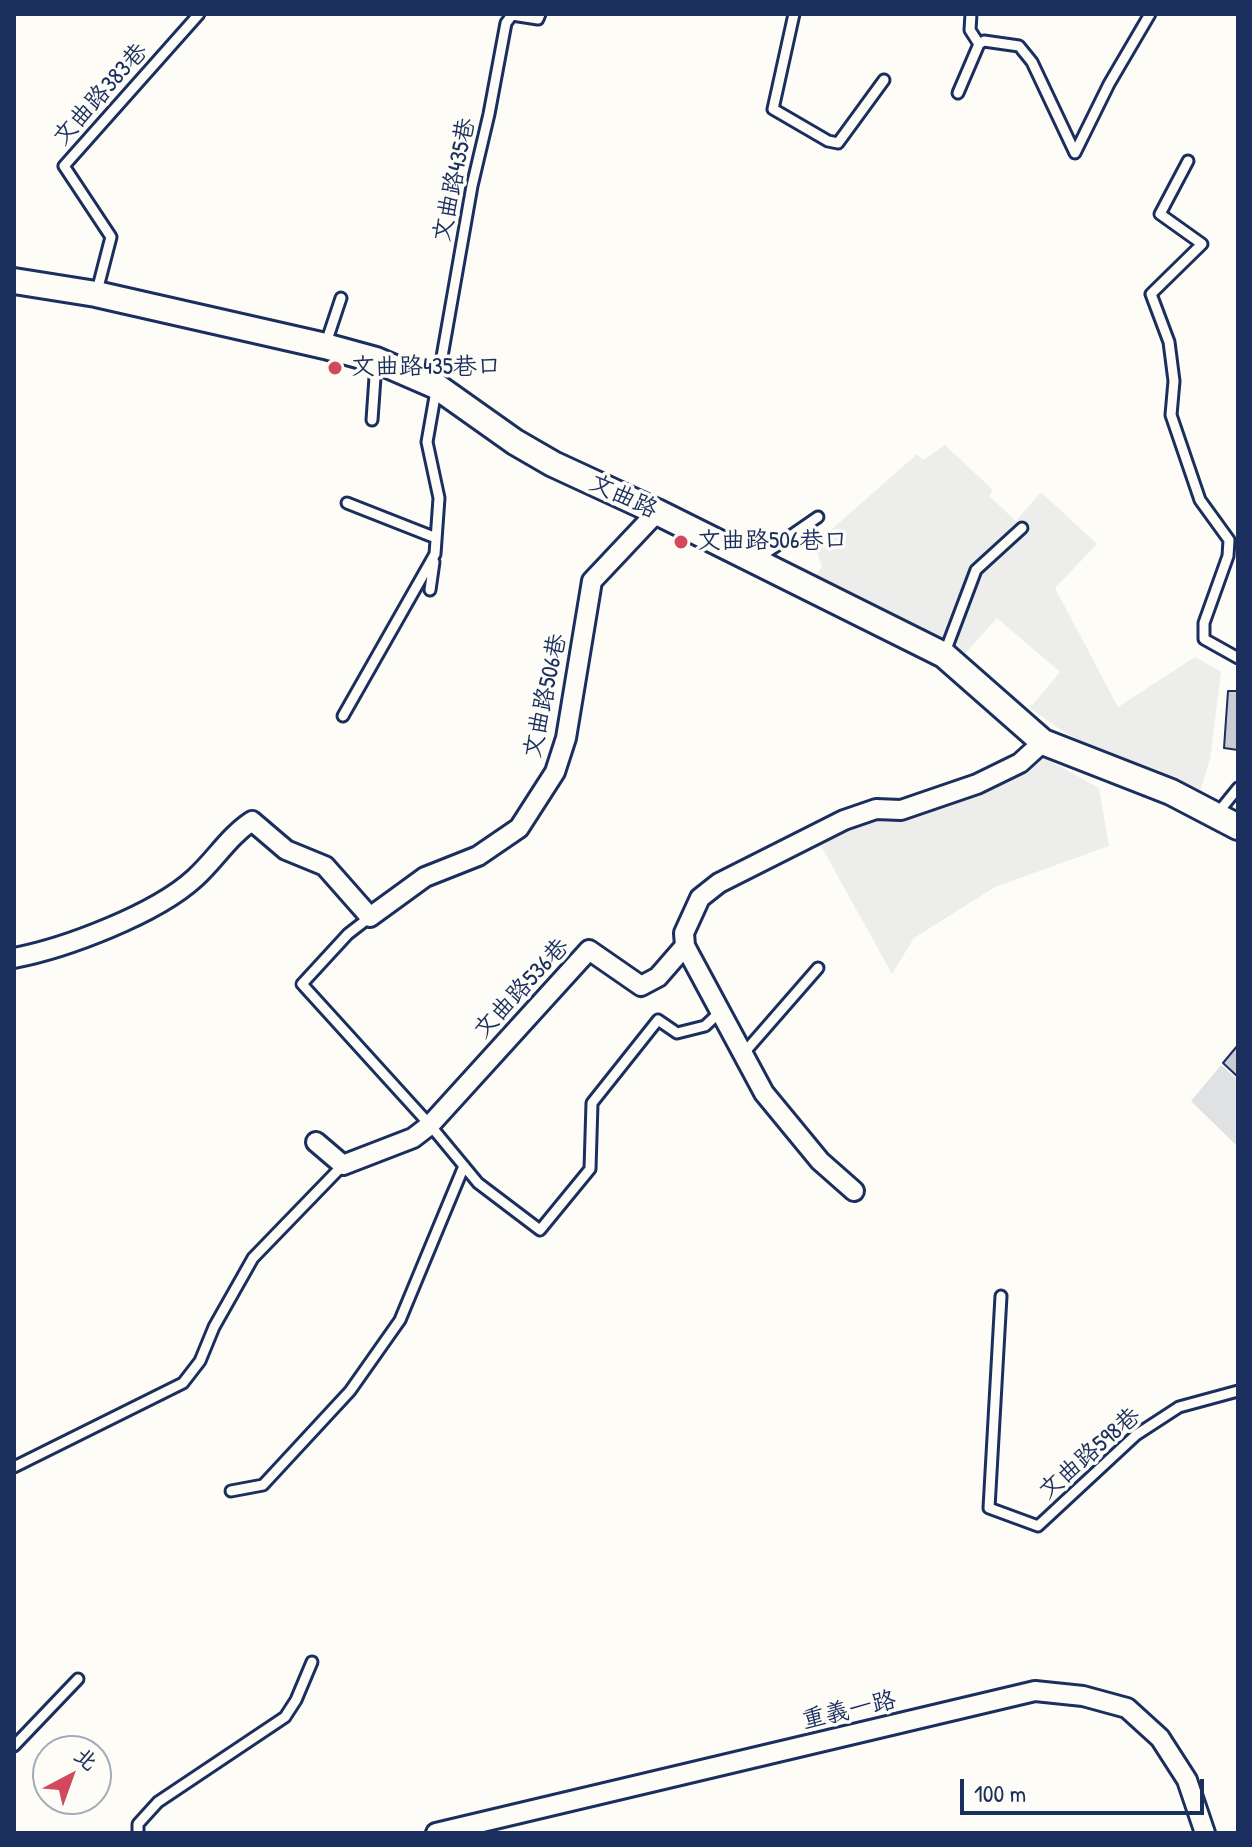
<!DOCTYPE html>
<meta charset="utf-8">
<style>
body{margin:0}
#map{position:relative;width:1252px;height:1847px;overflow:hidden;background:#fdfcf7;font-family:"Patrick Hand","LXGW WenKai TC",sans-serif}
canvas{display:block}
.frame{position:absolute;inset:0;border:16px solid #1b2f5e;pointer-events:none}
.north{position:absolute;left:32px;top:1735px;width:80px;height:80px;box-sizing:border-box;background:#fdfcf7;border:2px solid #a3aaba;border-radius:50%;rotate:41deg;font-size:22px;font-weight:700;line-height:32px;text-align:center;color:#1b2f5e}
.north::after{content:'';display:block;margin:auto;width:28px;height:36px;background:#d1495b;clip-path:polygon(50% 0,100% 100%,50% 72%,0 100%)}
.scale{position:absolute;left:960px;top:1779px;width:244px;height:36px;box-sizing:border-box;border:4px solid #1b2f5e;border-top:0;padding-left:10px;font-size:24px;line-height:28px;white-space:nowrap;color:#1b2f5e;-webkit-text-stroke:6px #fdfcf7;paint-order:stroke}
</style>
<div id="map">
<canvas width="1252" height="1847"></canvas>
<div class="frame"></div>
<div class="north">北</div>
<div class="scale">100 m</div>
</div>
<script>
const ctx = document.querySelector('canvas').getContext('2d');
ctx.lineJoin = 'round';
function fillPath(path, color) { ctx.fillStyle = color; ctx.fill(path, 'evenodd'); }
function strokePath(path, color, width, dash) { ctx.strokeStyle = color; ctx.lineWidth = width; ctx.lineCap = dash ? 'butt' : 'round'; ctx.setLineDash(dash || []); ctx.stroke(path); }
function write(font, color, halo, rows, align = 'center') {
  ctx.font = font + ' "Patrick Hand","LXGW WenKai TC",sans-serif'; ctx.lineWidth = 7; ctx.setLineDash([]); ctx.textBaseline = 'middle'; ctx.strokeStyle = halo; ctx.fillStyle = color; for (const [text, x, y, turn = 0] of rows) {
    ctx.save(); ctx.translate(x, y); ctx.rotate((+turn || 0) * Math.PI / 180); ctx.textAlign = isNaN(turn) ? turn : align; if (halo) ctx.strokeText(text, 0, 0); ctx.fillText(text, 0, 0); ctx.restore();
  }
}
const built = new Path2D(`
 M 945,445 L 993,490 L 989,496 L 1016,521 L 1041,492 L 1097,544 L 1055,588 L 1118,707 L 1195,657 L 1221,672 L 1210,759 L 1197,801 L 1064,732 L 1030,708 L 1060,672 L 997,618 L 964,655 L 949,642 L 815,577 L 822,566 L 814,545 L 917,454 L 923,460 Z
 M 1034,752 L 1099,788 L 1109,846 L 995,887 L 914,938 L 892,974 L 816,837 L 857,813 L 894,813 Z`);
const green = new Path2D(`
 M 1221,1065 L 1238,1080 L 1238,1147 L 1191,1101 Z`);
const building = new Path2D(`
 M 1228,691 L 1238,691 L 1238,750 L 1224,748 Z
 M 1238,1045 L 1238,1077 L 1223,1063 Z`);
const lane = new Path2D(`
 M 794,14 L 773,109 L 828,141 L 838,143 L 884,80
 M 971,14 L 970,30 L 979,44
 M 958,93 L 979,44 L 984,41 L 1019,46 L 1032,62 L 1075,153 L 1109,84 L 1150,14
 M 1188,161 L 1160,214 L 1202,244 L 1151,294 L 1169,342 L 1174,381 L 1171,415 L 1200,500 L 1229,540 L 1228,556 L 1204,623 L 1204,639 L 1238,658
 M 97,291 L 111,237 L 64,166 L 199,14
 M 326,343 L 341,298
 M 372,420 L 376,363
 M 347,503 L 436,538
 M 757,559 L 818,517
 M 430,590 L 434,562
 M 945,652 L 976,570 L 1022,528
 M 343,716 L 435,554 L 439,498 L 427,442 L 472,186 L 489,114 L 506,23 L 512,15 L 538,19 L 540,14
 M 1216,815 L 1238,788
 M 370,917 L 348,934 L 302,984 L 430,1125 L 478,1183 L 540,1230 L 590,1169 L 592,1103 L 658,1020 L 677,1033 L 705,1026 L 721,1011
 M 743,1054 L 818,968
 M 1001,1296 L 989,1508 L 1038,1526 L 1136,1435 L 1179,1407 L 1238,1391
 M 14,1467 L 183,1383 L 200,1361 L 214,1327 L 253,1258 L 343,1165
 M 231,1491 L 263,1485 L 350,1391 L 400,1320 L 464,1166
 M 14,1746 L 78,1679
 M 138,1833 L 138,1824 L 158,1802 L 285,1717 L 296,1700 L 312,1662`);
const street = new Path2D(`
 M 685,946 L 764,1093 L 820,1161 L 854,1191
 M 14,958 C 66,948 156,914 195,878 C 215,860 229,836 252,821 L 286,850 L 325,866 L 370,917 L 425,877 L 478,856 L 519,828 L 555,772 L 566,738 L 592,581 L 657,512
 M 316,1142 L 343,1165 L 413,1138 L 430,1125 L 589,950 L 641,986 L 658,977 L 685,946 L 684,933 L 700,898 L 719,883 L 844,820 L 876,809 L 901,810 L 977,784 L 1020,763 L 1043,742
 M 436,1833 L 1035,1691 L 1083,1696 L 1127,1708 L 1160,1738 L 1187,1780 L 1205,1833`);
const secondary = new Path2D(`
 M 14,281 L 96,294 L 325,346 L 376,360 L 436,386 L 515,442 L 553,464 L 657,512 L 944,655 L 1043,742 L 1171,792 L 1238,827`);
const markers = [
 [335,368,8,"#d1495b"],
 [681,542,8,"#d1495b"]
];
const streetNames = [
 ["文曲路383巷",101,95,-48],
 ["文曲路435巷",455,180,-78],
 ["文曲路",623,497,25],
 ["文曲路506巷",546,696,-78],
 ["文曲路536巷",522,989,-47],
 ["文曲路598巷",1090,1454,-41],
 ["重義一路",849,1711,-13]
];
const poiNames = [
 ["文曲路435巷口",351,368],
 ["文曲路506巷口",697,542]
];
fillPath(built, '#edeeec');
fillPath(green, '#e0e1e3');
fillPath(building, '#c9ccd3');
strokePath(building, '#1b2f5e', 2);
strokePath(lane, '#1b2f5e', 15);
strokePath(street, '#1b2f5e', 24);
strokePath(secondary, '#1b2f5e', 30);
strokePath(lane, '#fdfcf7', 9);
strokePath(street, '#fdfcf7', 18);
strokePath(secondary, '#fdfcf7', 24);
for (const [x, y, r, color] of markers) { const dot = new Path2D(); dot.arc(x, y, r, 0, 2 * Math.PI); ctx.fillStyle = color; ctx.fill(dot); strokePath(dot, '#fdfcf7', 3); }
write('24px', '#1b2f5e', '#fdfcf7', streetNames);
write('24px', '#1b2f5e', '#fdfcf7', poiNames, 'left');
</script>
